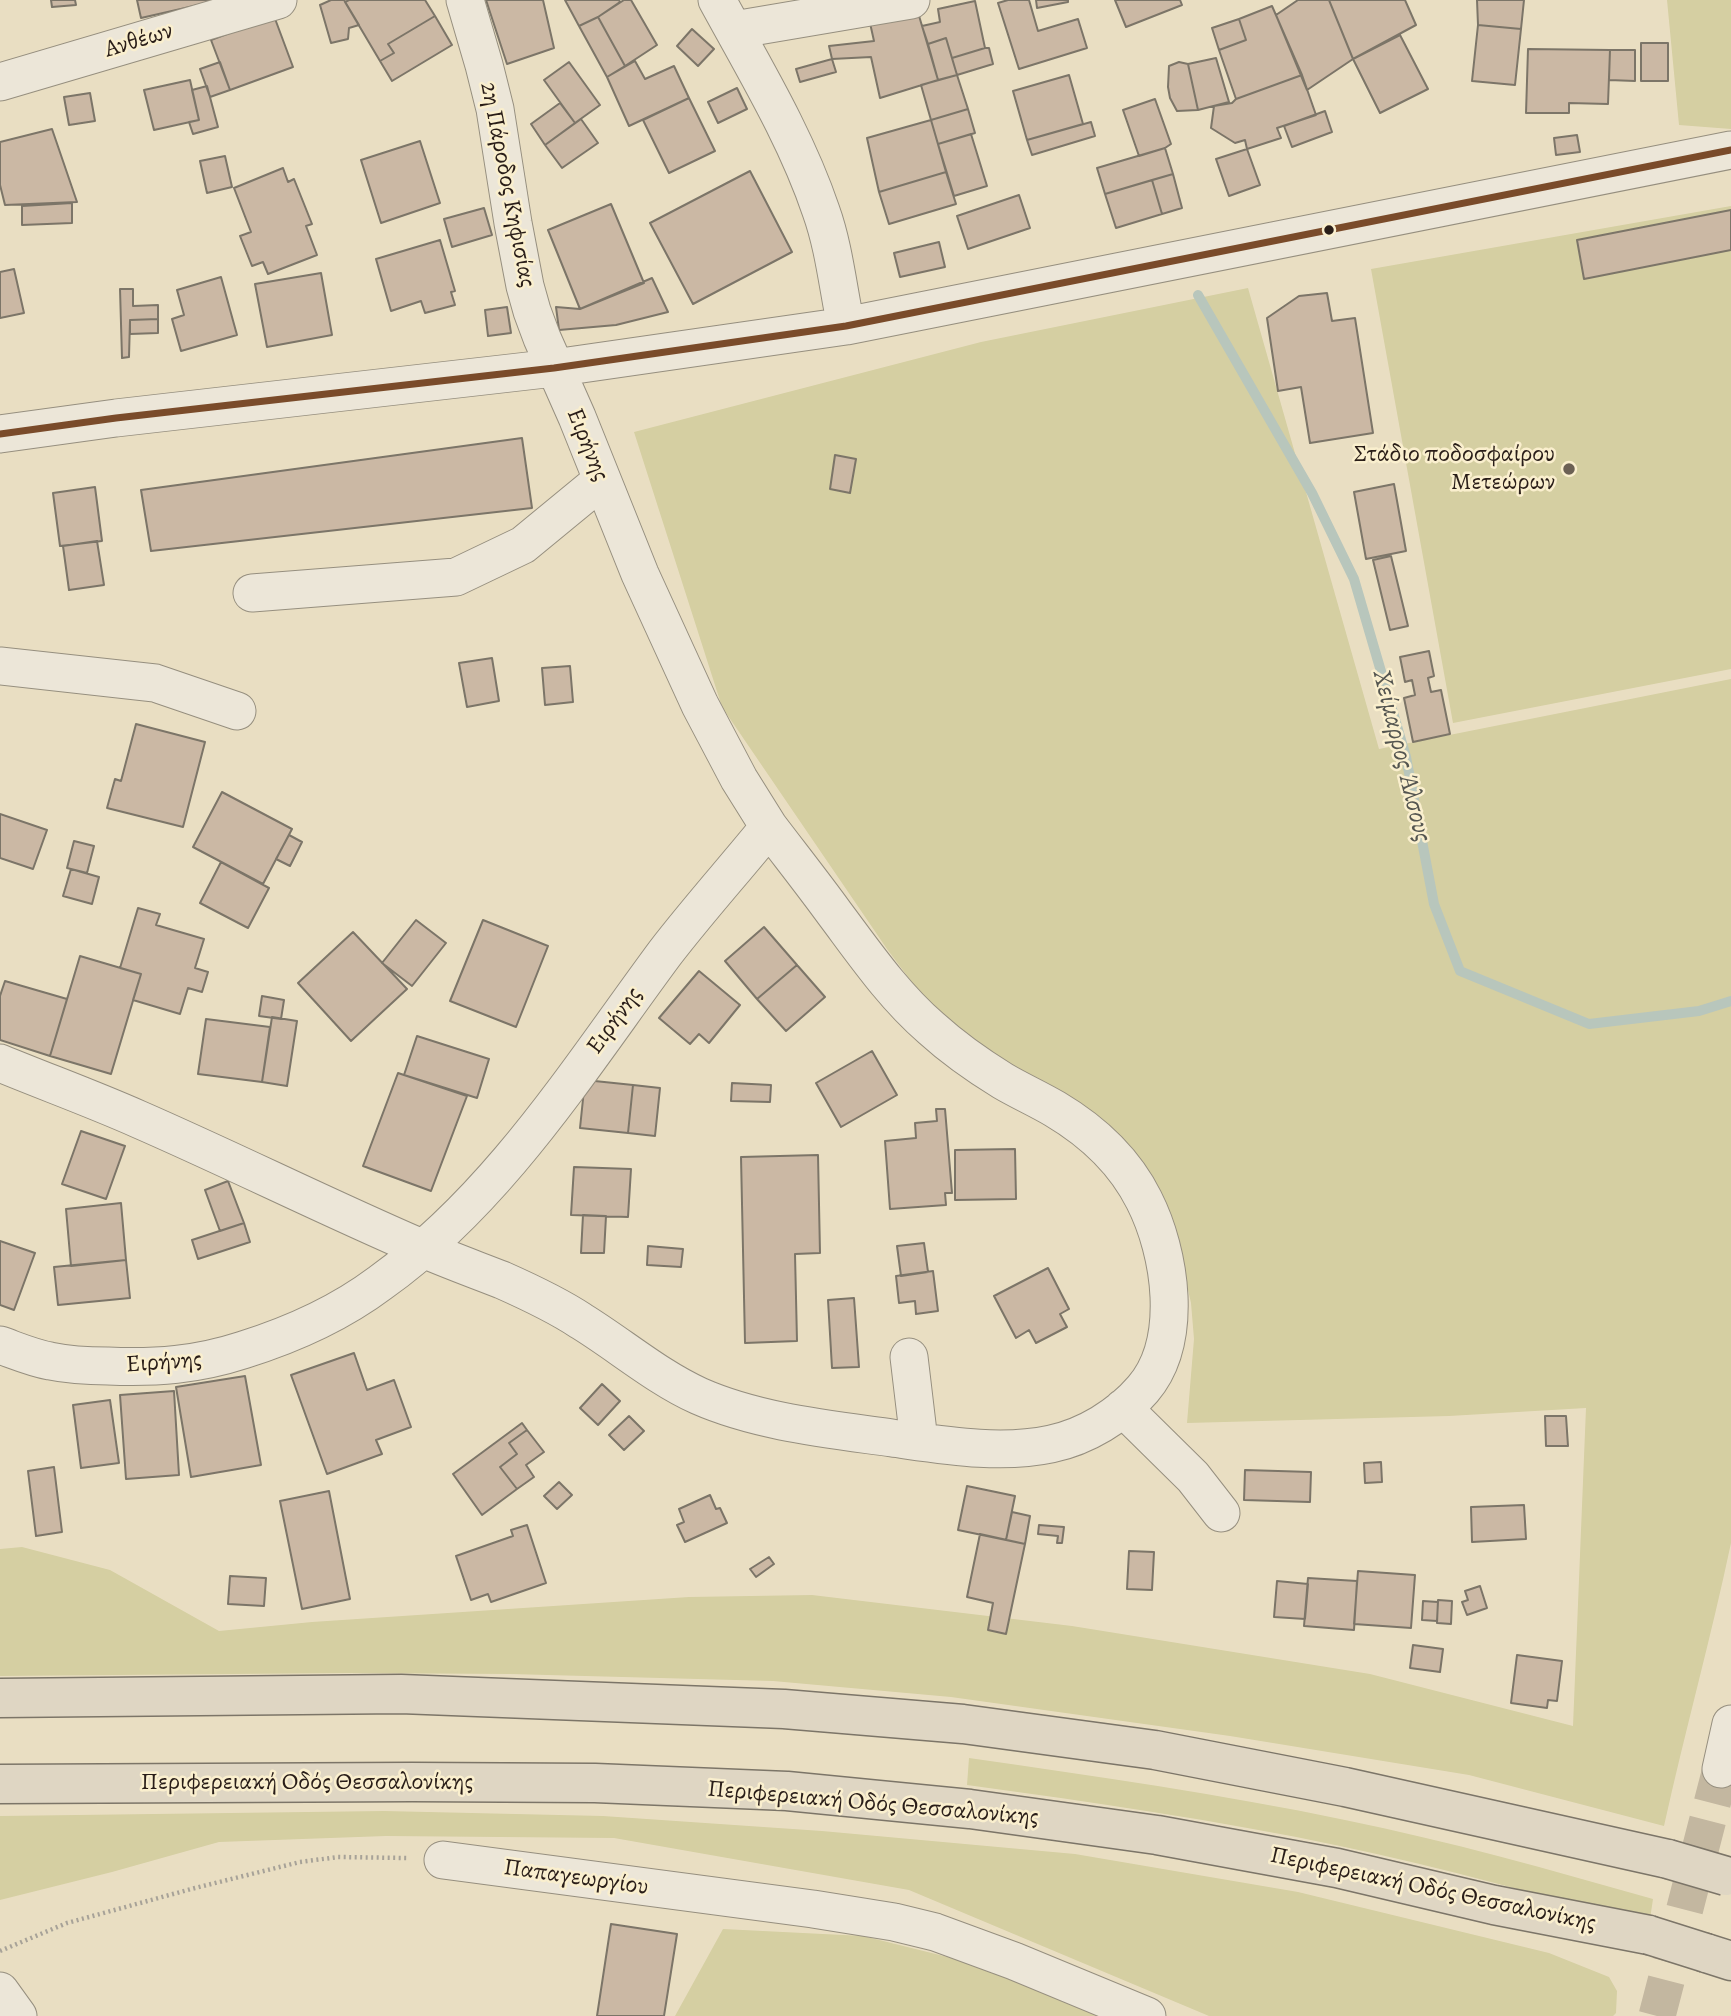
<!DOCTYPE html>
<meta charset="utf-8">
<style>
body{margin:0}
canvas{display:block;background:#e9dec2}
</style>
<canvas width="1731" height="2016"></canvas>
<script>
const ctx = document.querySelector('canvas').getContext('2d');
ctx.lineJoin = 'round';
function fillPath(path, color) { ctx.fillStyle = color; ctx.fill(path, 'evenodd'); }
function strokePath(path, color, width, dash) { ctx.strokeStyle = color; ctx.lineWidth = width; ctx.lineCap = dash ? 'butt' : 'round'; ctx.setLineDash(dash || []); ctx.stroke(path); }
function write(font, color, halo, rows, align = 'center') {
  ctx.font = font + ' Alegreya,serif'; ctx.lineWidth = 5; ctx.setLineDash([]); ctx.textBaseline = 'middle'; ctx.strokeStyle = halo; ctx.fillStyle = color; for (const [text, x, y, turn = 0] of rows) {
    ctx.save(); ctx.translate(x, y); ctx.rotate((+turn || 0) * Math.PI / 180); ctx.textAlign = isNaN(turn) ? turn : align; if (halo) ctx.strokeText(text, 0, 0); ctx.fillText(text, 0, 0); ctx.restore();
  }
}
const green = new Path2D(`
 M 1667,0 L 1731,0 L 1731,129 L 1679,125 Z
 M 1731,206 L 1731,669 L 1453,723 L 1371,269 Z
 M 1248,288 L 1379,749 L 1731,679 L 1731,1543 C 1711,1638 1685,1731 1664,1826 L 1469,1775 L 1230,1736 L 951,1697 L 773,1681 L 510,1674 L 347,1673 L 0,1676 L 0,1549 L 22,1547 L 110,1570 L 219,1631 L 312,1622 L 689,1597 L 812,1595 L 1072,1626 L 1370,1674 L 1573,1726 L 1586,1408 L 1449,1416 L 1187,1423 L 1194,1339 L 1191,1303 L 1180,1254 L 1157,1191 L 1138,1157 L 1106,1126 L 975,1046 L 923,997 L 887,949 L 722,707 L 634,432 L 981,342 Z
 M 969,1758 C 1095,1776 1221,1794 1345,1820 C 1449,1841 1551,1870 1653,1899 L 1649,1926 C 1546,1896 1444,1868 1340,1846 C 1217,1820 1092,1802 967,1785 Z
 M 384,1811 L 603,1816 L 822,1831 L 1075,1854 L 1298,1892 L 1549,1953 L 1609,1977 L 1617,1991 L 1616,2013 L 1613,2016 L 1209,2016 L 909,1890 L 614,1838 L 386,1836 L 219,1842 L 112,1872 L 0,1900 L 0,1816 Z
 M 723,1929 L 863,1936 L 976,1964 L 1112,2016 L 675,2016 Z`);
const stream = new Path2D(`
 M 1198,295 L 1312,493 L 1354,579 L 1406,757 L 1434,904 L 1460,971 L 1589,1024 L 1699,1011 L 1731,1001`);
const building = new Path2D(`
 M 51,0 L 75,0 L 76,5 L 52,7 Z
 M 137,0 L 216,0 L 216,1 L 141,18 Z
 M 331,0 L 344,0 L 359,25 L 349,28 L 348,39 L 331,43 L 320,5 Z
 M 349,0 L 425,0 L 435,16 L 388,44 L 394,53 L 380,61 L 345,2 Z
 M 486,0 L 543,0 L 554,48 L 507,64 Z
 M 565,0 L 619,0 L 620,2 L 598,17 L 579,26 Z
 M 624,0 L 631,0 L 657,45 L 625,66 L 598,17 Z
 M 1008,0 L 1029,0 L 1038,31 L 1078,19 L 1087,48 L 1019,69 L 998,3 Z
 M 1036,0 L 1068,0 L 1068,2 L 1037,8 Z
 M 1115,0 L 1180,0 L 1182,5 L 1126,27 Z
 M 1298,0 L 1329,0 L 1353,59 L 1307,90 L 1276,15 Z
 M 1329,0 L 1405,0 L 1416,25 L 1353,59 Z
 M 1477,0 L 1524,0 L 1521,29 L 1478,25 Z
 M 975,1 L 985,48 L 952,58 L 946,38 L 928,44 L 922,26 L 940,22 L 938,9 Z
 M 1272,6 L 1302,75 L 1236,99 L 1219,50 L 1246,40 L 1239,19 Z
 M 917,9 L 938,80 L 880,98 L 871,57 L 832,59 L 829,46 L 874,41 L 870,23 Z
 M 274,16 L 293,67 L 230,90 L 211,40 Z
 M 435,16 L 452,45 L 392,81 L 380,61 L 394,53 L 388,44 Z
 M 598,17 L 625,66 L 607,77 L 579,26 Z
 M 1239,19 L 1246,40 L 1219,50 L 1212,28 Z
 M 1478,25 L 1521,29 L 1515,85 L 1472,81 Z
 M 692,29 L 714,49 L 698,66 L 677,46 Z
 M 1400,35 L 1428,89 L 1380,113 L 1353,59 Z
 M 946,38 L 957,75 L 938,80 L 928,44 Z
 M 1641,43 L 1668,43 L 1668,81 L 1641,81 Z
 M 985,48 L 989,48 L 993,64 L 957,75 L 952,58 Z
 M 1528,49 L 1610,50 L 1608,104 L 1569,103 L 1569,113 L 1526,113 Z
 M 1610,50 L 1635,50 L 1635,81 L 1609,80 Z
 M 1216,58 L 1229,102 L 1198,110 L 1188,64 Z
 M 832,59 L 836,72 L 800,82 L 796,69 Z
 M 635,61 L 645,79 L 674,66 L 689,98 L 629,126 L 607,77 Z
 M 220,62 L 230,90 L 210,97 L 200,69 Z
 M 569,62 L 600,105 L 575,123 L 544,80 Z
 M 1179,62 L 1188,64 L 1198,110 L 1177,111 L 1170,98 L 1168,87 L 1169,66 Z
 M 957,75 L 968,109 L 931,120 L 921,85 Z
 M 1069,75 L 1083,124 L 1027,140 L 1013,91 Z
 M 1302,75 L 1316,115 L 1277,128 L 1281,138 L 1247,149 L 1245,140 L 1235,143 L 1211,128 L 1214,106 L 1232,103 L 1236,99 Z
 M 190,80 L 199,120 L 154,130 L 144,90 Z
 M 207,86 L 218,127 L 193,134 L 189,122 L 199,120 L 192,90 Z
 M 737,88 L 747,109 L 718,123 L 708,102 Z
 M 90,93 L 95,121 L 69,125 L 64,97 Z
 M 689,98 L 715,151 L 669,173 L 643,120 Z
 M 1155,99 L 1171,144 L 1165,148 L 1139,156 L 1123,110 Z
 M 560,103 L 575,123 L 545,145 L 531,124 Z
 M 968,109 L 975,133 L 938,144 L 931,120 Z
 M 1325,111 L 1332,132 L 1292,147 L 1284,126 Z
 M 581,119 L 598,143 L 562,168 L 545,145 Z
 M 931,120 L 946,172 L 879,192 L 867,138 Z
 M 1091,122 L 1095,136 L 1032,155 L 1027,140 Z
 M 52,129 L 77,202 L 5,205 L 0,185 L 0,142 Z
 M 971,134 L 987,186 L 954,196 L 938,144 Z
 M 1577,135 L 1580,152 L 1556,155 L 1554,138 Z
 M 420,141 L 440,203 L 381,223 L 361,160 Z
 M 1165,148 L 1173,174 L 1105,194 L 1097,168 Z
 M 1247,149 L 1260,185 L 1229,196 L 1216,159 Z
 M 225,156 L 232,187 L 207,193 L 200,161 Z
 M 283,168 L 288,182 L 294,179 L 312,224 L 306,226 L 317,255 L 268,274 L 263,262 L 252,266 L 240,236 L 251,232 L 234,188 Z
 M 750,171 L 792,252 L 693,304 L 650,223 Z
 M 946,172 L 956,204 L 889,224 L 879,192 Z
 M 1173,174 L 1182,208 L 1162,214 L 1152,180 Z
 M 1152,180 L 1162,214 L 1116,228 L 1105,194 Z
 M 1019,195 L 1030,228 L 968,249 L 957,216 Z
 M 72,203 L 72,223 L 22,225 L 22,206 Z
 M 611,204 L 644,283 L 580,309 L 548,230 Z
 M 484,208 L 492,235 L 452,247 L 444,219 Z
 M 1731,210 L 1731,250 L 1584,279 L 1577,240 Z
 M 440,240 L 455,291 L 451,292 L 455,305 L 425,313 L 421,301 L 391,311 L 376,259 Z
 M 939,242 L 945,267 L 900,277 L 894,253 Z
 M 14,269 L 24,313 L 0,318 L 0,272 Z
 M 321,273 L 332,335 L 267,347 L 255,284 Z
 M 221,277 L 237,335 L 181,351 L 172,319 L 184,315 L 177,290 Z
 M 652,278 L 668,312 L 616,325 L 559,330 L 556,307 L 580,309 Z
 M 120,289 L 133,289 L 133,306 L 158,305 L 158,319 L 130,320 L 129,357 L 122,358 Z
 M 1327,293 L 1332,321 L 1355,318 L 1373,433 L 1310,443 L 1301,387 L 1278,391 L 1267,318 L 1299,296 Z
 M 507,307 L 511,333 L 488,336 L 485,310 Z
 M 158,319 L 158,333 L 130,334 L 130,320 Z
 M 522,438 L 532,508 L 151,551 L 141,490 Z
 M 835,455 L 856,459 L 850,493 L 830,489 Z
 M 1394,484 L 1406,551 L 1366,559 L 1354,492 Z
 M 95,487 L 102,541 L 60,546 L 53,493 Z
 M 97,541 L 104,585 L 69,590 L 63,546 Z
 M 1391,556 L 1408,626 L 1390,630 L 1373,560 Z
 M 1429,651 L 1434,676 L 1428,678 L 1431,692 L 1441,690 L 1450,734 L 1413,742 L 1404,698 L 1415,695 L 1412,680 L 1405,682 L 1400,657 Z
 M 492,658 L 499,701 L 467,707 L 459,663 Z
 M 570,666 L 573,702 L 545,705 L 542,668 Z
 M 136,724 L 205,742 L 183,827 L 107,808 L 115,779 L 121,781 Z
 M 222,792 L 292,829 L 263,884 L 193,847 Z
 M 0,814 L 47,830 L 33,869 L 0,858 Z
 M 289,835 L 302,842 L 290,866 L 276,859 Z
 M 74,841 L 94,846 L 87,873 L 67,868 Z
 M 221,862 L 269,888 L 248,928 L 200,903 Z
 M 71,869 L 99,877 L 92,904 L 63,896 Z
 M 138,908 L 160,914 L 156,925 L 204,939 L 195,968 L 208,972 L 202,992 L 188,988 L 180,1014 L 133,1000 L 141,974 L 120,968 Z
 M 416,920 L 446,943 L 412,986 L 382,963 Z
 M 483,920 L 548,946 L 516,1027 L 450,1001 Z
 M 764,927 L 797,965 L 757,999 L 725,961 Z
 M 353,932 L 407,989 L 351,1041 L 298,983 Z
 M 80,956 L 141,974 L 111,1074 L 50,1056 Z
 M 797,965 L 825,997 L 786,1031 L 757,999 Z
 M 699,971 L 740,1005 L 709,1043 L 699,1034 L 690,1044 L 659,1018 Z
 M 5,981 L 67,999 L 50,1056 L 0,1040 L 0,996 Z
 M 262,996 L 284,1000 L 281,1019 L 259,1016 Z
 M 272,1017 L 297,1021 L 287,1086 L 262,1082 Z
 M 206,1019 L 270,1027 L 262,1082 L 198,1074 Z
 M 417,1036 L 489,1059 L 477,1098 L 404,1075 Z
 M 872,1051 L 897,1095 L 841,1127 L 816,1083 Z
 M 398,1073 L 467,1096 L 431,1191 L 363,1166 Z
 M 585,1080 L 633,1085 L 628,1133 L 580,1128 Z
 M 732,1083 L 771,1085 L 770,1102 L 731,1101 Z
 M 633,1085 L 660,1088 L 655,1136 L 628,1133 Z
 M 936,1109 L 945,1109 L 952,1193 L 945,1193 L 946,1205 L 890,1209 L 885,1141 L 916,1138 L 915,1123 L 937,1121 Z
 M 81,1131 L 125,1146 L 106,1199 L 62,1184 Z
 M 1015,1149 L 1016,1199 L 955,1200 L 955,1150 Z
 M 818,1155 L 820,1253 L 795,1254 L 797,1341 L 745,1343 L 741,1157 Z
 M 574,1167 L 631,1169 L 628,1217 L 571,1215 Z
 M 228,1181 L 244,1223 L 220,1231 L 205,1190 Z
 M 121,1203 L 126,1260 L 71,1266 L 66,1209 Z
 M 583,1215 L 606,1216 L 604,1253 L 581,1253 Z
 M 244,1223 L 250,1242 L 198,1259 L 192,1240 Z
 M 0,1241 L 35,1253 L 14,1310 L 0,1305 Z
 M 924,1243 L 928,1272 L 901,1276 L 897,1246 Z
 M 648,1246 L 683,1249 L 681,1267 L 647,1265 Z
 M 126,1260 L 130,1298 L 58,1305 L 54,1267 Z
 M 1048,1268 L 1069,1309 L 1060,1314 L 1067,1327 L 1036,1343 L 1029,1330 L 1016,1338 L 994,1296 Z
 M 933,1271 L 938,1311 L 916,1314 L 915,1301 L 899,1303 L 896,1276 Z
 M 854,1298 L 859,1367 L 832,1368 L 828,1300 Z
 M 354,1353 L 367,1390 L 394,1380 L 411,1427 L 376,1440 L 382,1454 L 327,1474 L 291,1375 Z
 M 245,1376 L 261,1465 L 191,1477 L 176,1387 Z
 M 602,1384 L 620,1401 L 598,1425 L 580,1408 Z
 M 174,1391 L 179,1475 L 126,1479 L 120,1395 Z
 M 110,1400 L 119,1463 L 81,1468 L 73,1405 Z
 M 629,1416 L 644,1431 L 624,1450 L 609,1435 Z
 M 1545,1416 L 1566,1416 L 1568,1446 L 1546,1446 Z
 M 522,1423 L 527,1430 L 509,1443 L 517,1454 L 500,1467 L 517,1489 L 482,1515 L 453,1474 Z
 M 527,1430 L 544,1452 L 526,1465 L 534,1477 L 517,1489 L 500,1467 L 517,1454 L 509,1443 Z
 M 1381,1462 L 1382,1482 L 1365,1483 L 1364,1463 Z
 M 54,1467 L 62,1532 L 36,1536 L 28,1471 Z
 M 1245,1470 L 1311,1472 L 1310,1502 L 1244,1500 Z
 M 559,1482 L 572,1495 L 557,1509 L 544,1496 Z
 M 967,1486 L 1015,1496 L 1006,1540 L 958,1530 Z
 M 329,1491 L 350,1599 L 302,1609 L 280,1501 Z
 M 710,1495 L 716,1509 L 720,1508 L 727,1523 L 685,1542 L 677,1525 L 684,1522 L 679,1509 Z
 M 1524,1505 L 1526,1539 L 1472,1542 L 1471,1507 Z
 M 1012,1512 L 1030,1516 L 1025,1544 L 1006,1540 Z
 M 527,1525 L 546,1583 L 491,1602 L 488,1594 L 471,1600 L 456,1556 L 513,1536 L 511,1530 Z
 M 1039,1525 L 1064,1527 L 1062,1543 L 1057,1543 L 1058,1536 L 1038,1534 Z
 M 980,1534 L 1025,1544 L 1006,1634 L 988,1630 L 993,1603 L 967,1597 Z
 M 1129,1551 L 1154,1552 L 1152,1590 L 1127,1589 Z
 M 769,1557 L 774,1564 L 756,1577 L 750,1569 Z
 M 1358,1571 L 1415,1575 L 1411,1628 L 1354,1624 Z
 M 230,1576 L 266,1578 L 264,1606 L 228,1604 Z
 M 1308,1578 L 1357,1581 L 1354,1630 L 1304,1626 Z
 M 1277,1581 L 1308,1584 L 1305,1619 L 1274,1617 Z
 M 1480,1586 L 1487,1608 L 1467,1615 L 1462,1602 L 1468,1600 L 1465,1591 Z
 M 1438,1600 L 1452,1601 L 1451,1624 L 1437,1623 Z
 M 1423,1601 L 1438,1602 L 1437,1621 L 1422,1620 Z
 M 1413,1645 L 1443,1649 L 1440,1672 L 1410,1668 Z
 M 1517,1655 L 1562,1661 L 1557,1701 L 1548,1700 L 1547,1708 L 1511,1703 Z
 M 611,1924 L 677,1934 L 664,2016 L 597,2016 Z`);
const minorTunnel = new Path2D(`
 M 1657,2016 L 1721,1769`);
const path = new Path2D(`
 M 0,1951 L 67,1923 L 195,1888 L 300,1862 L 338,1857 L 407,1858`);
const minor = new Path2D(`
 M 717,0 C 754,68 796,137 821,211 C 834,247 838,288 846,326
 M 734,30 L 911,0
 M 0,82 L 278,0
 M 0,434 L 116,418 L 554,368 L 846,326 L 1731,150
 M 252,593 L 456,577 L 523,545 L 602,480
 M 0,666 L 155,683 L 237,711
 M 0,1063 C 46,1082 93,1099 138,1119 C 232,1160 324,1206 419,1247 C 446,1259 474,1269 502,1280 C 529,1292 557,1305 581,1321 C 620,1345 657,1377 699,1396 C 758,1422 828,1429 892,1438 C 943,1445 1000,1455 1051,1444 C 1085,1437 1120,1416 1143,1389 C 1184,1341 1171,1253 1144,1200 C 1125,1162 1092,1131 1055,1109 C 1038,1099 1020,1091 1003,1081 C 977,1065 953,1048 931,1028 C 893,995 865,954 835,914 C 814,885 791,856 769,827 L 739,779 L 700,705 L 640,574 L 577,417 L 542,338 L 532,311 L 525,286 L 513,223 L 495,109 L 484,65 L 465,0
 M 0,1345 C 17,1351 33,1358 50,1361 C 69,1365 89,1366 108,1366 C 156,1368 197,1365 243,1350 C 291,1335 340,1313 380,1283 C 499,1198 579,1069 665,953 C 698,910 735,869 769,827
 M 909,1357 L 919,1441
 M 1123,1408 L 1193,1477 L 1221,1513
 M 1721,1769 L 1731,1724
 M 443,1860 L 813,1909 L 894,1922 L 935,1932 L 1014,1961 L 1147,2016
 M 0,1991 L 18,2016`);
const highway = new Path2D(`
 M 0,1698 L 401,1694 L 784,1709 L 963,1724 L 1155,1750 L 1345,1787 L 1668,1859
 M 0,1784 L 412,1782 L 595,1783 L 787,1791 L 970,1809 L 1157,1835 L 1337,1868 L 1494,1905 L 1649,1935
 M 1706,1953 L 1731,1961`);
const highwayBridge = new Path2D(`
 M 1668,1859 L 1726,1876
 M 1649,1935 L 1706,1953`);
const bus1 = new Path2D(`
 M 0,434 L 116,418 L 554,368 L 846,326 L 1731,150`);
const markers = [
 [1329,230,6,"#291d18"],
 [1569,469,7,"#6c6154"]
];
const streetNames = [
 ["Ανθέων",139,41,-17],
 ["2η Πάροδος Κηφισίας",507,185,79],
 ["Ειρήνης",587,445,68],
 ["Ειρήνης",615,1021,-54],
 ["Ειρήνης",164,1363,-4],
 ["Περιφερειακή Οδός Θεσσαλονίκης",307,1783],
 ["Περιφερειακή Οδός Θεσσαλονίκης",873,1804,5],
 ["Παπαγεωργίου",576,1878,8],
 ["Περιφερειακή Οδός Θεσσαλονίκης",1433,1890,12]
];
const poiNames = [
 ["Στάδιο ποδοσφαίρου",1555,455],
 ["Μετεώρων",1555,483]
];
const waterNames = [
 ["Χείμαρρος Άλσους",1401,756,76]
];
fillPath(green, '#d5cfa2');
strokePath(stream, '#b8c6bc', 10);
fillPath(building, '#cbb8a4');
strokePath(building, '#7c7568', 2);
strokePath(minorTunnel, '#c3b7a0', 37, [37, 18]);
strokePath(minor, '#968f7f', 39);
strokePath(highway, '#7c7568', 41);
strokePath(path, '#a7a298', 4.5, [2, 3.5]);
strokePath(minor, '#ece6d8', 37);
strokePath(highway, '#dfd6c3', 38);
strokePath(highwayBridge, '#7c7568', 41, []);
strokePath(highwayBridge, '#dfd6c3', 38);
strokePath(bus1, '#7a4b2a', 7);
for (const [x, y, r, color] of markers) { const dot = new Path2D(); dot.arc(x, y, r, 0, 2 * Math.PI); ctx.fillStyle = color; ctx.fill(dot); strokePath(dot, '#faefce', 2.5); }
write('24px', '#291d18', '#faefce', streetNames);
write('24px', '#291d18', '#faefce', poiNames, 'right');
write('italic 26px', '#545550', '#faefce', waterNames);
</script>
